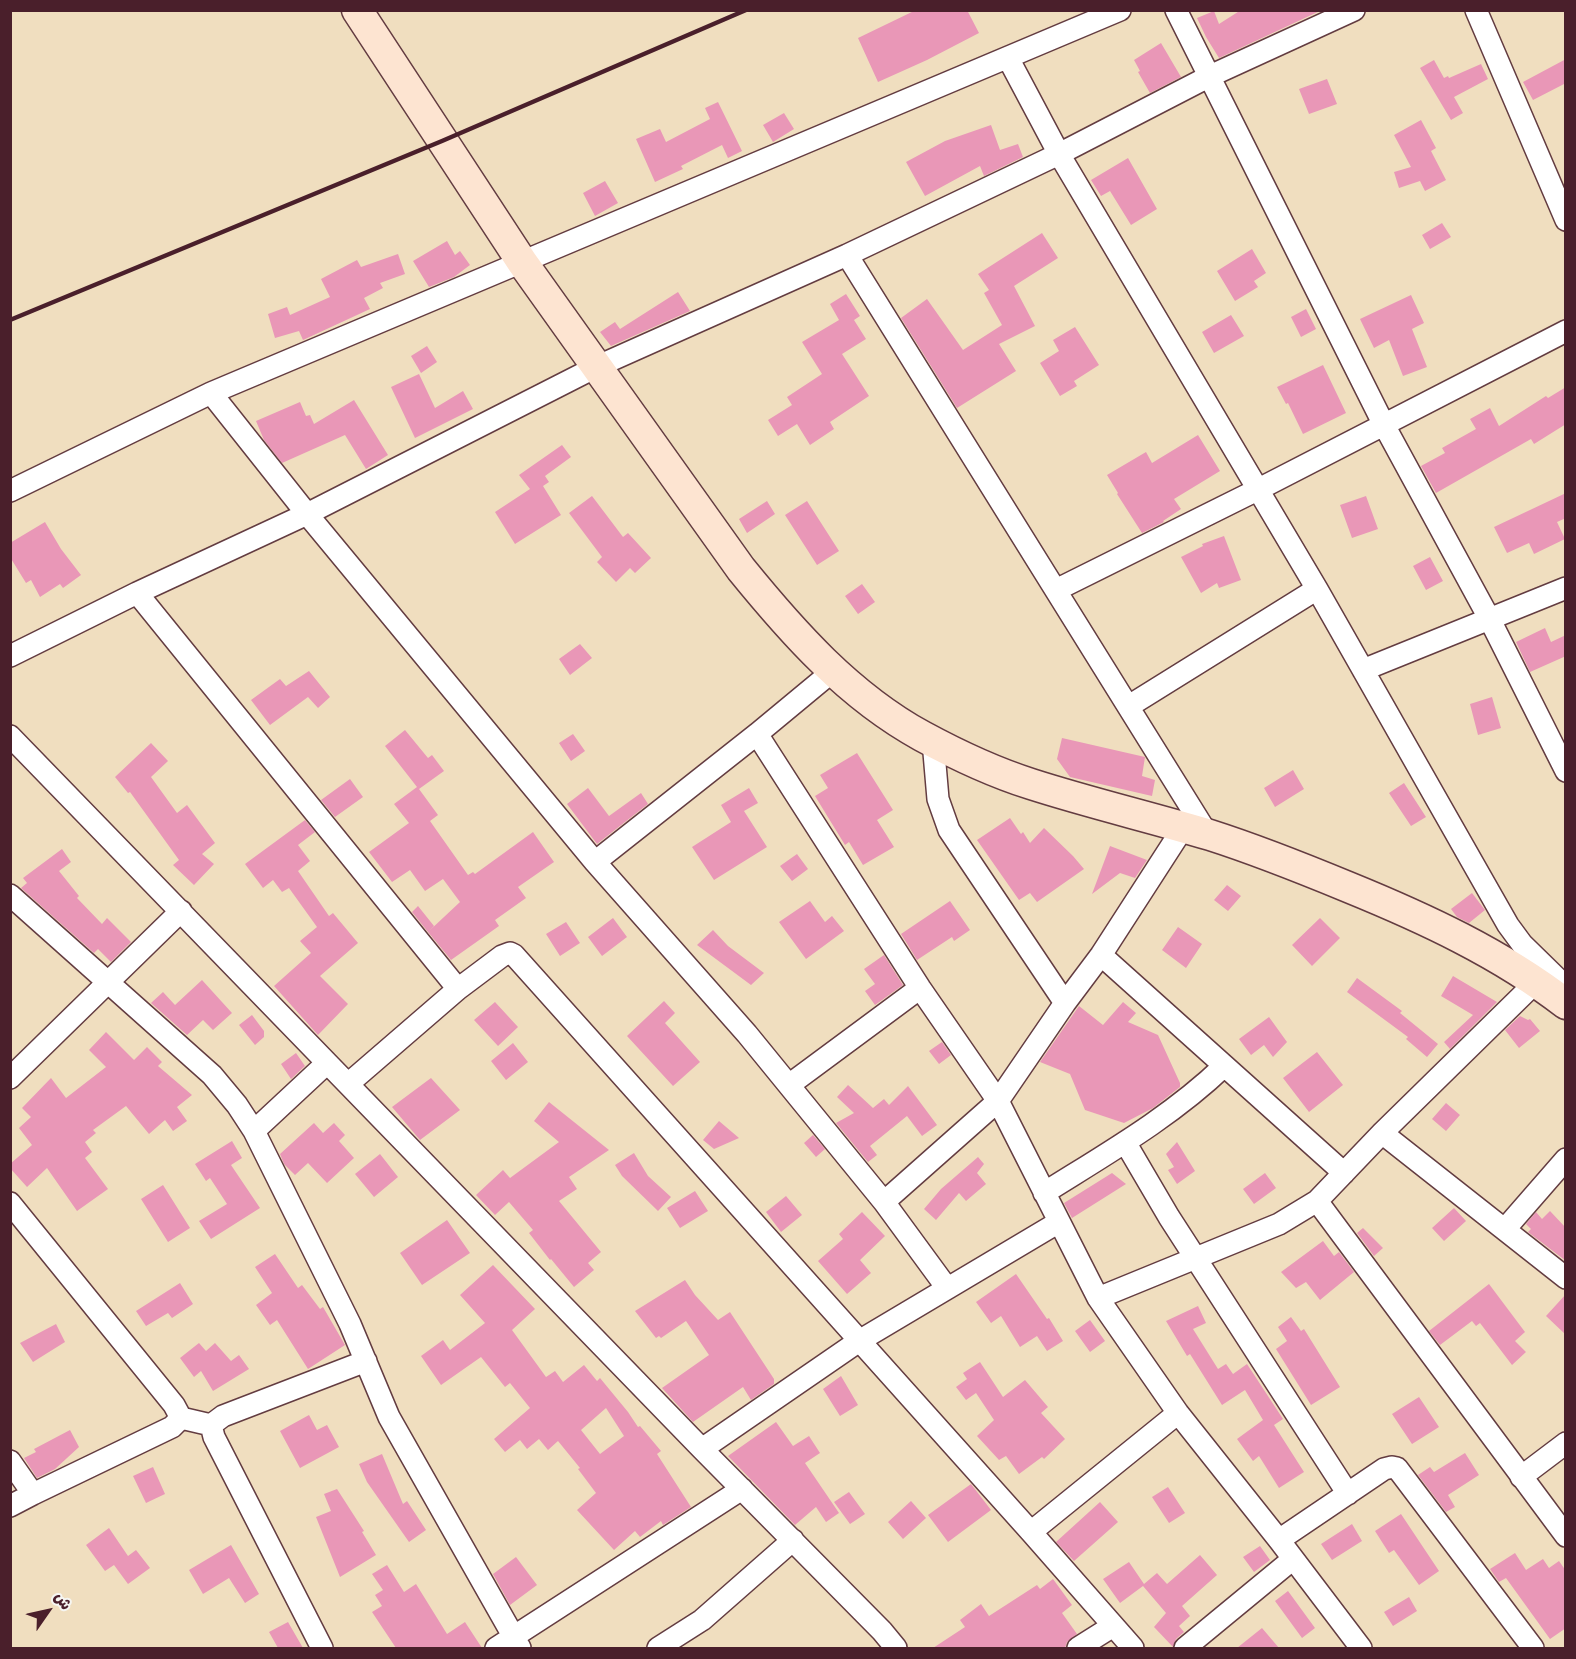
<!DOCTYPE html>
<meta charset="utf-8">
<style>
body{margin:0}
#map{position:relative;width:1576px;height:1659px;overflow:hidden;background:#f0debf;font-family:Sriracha,"Playpen Sans Arabic",sans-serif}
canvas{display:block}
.frame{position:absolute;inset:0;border:12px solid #4a1f2b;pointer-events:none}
.north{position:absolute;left:18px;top:1581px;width:60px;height:60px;-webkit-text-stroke:4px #f6f6f2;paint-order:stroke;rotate:56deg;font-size:16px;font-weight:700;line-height:24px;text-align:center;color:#4a1f2b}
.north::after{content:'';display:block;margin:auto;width:21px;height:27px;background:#4a1f2b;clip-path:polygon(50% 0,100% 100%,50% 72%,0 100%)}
</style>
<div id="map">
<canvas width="1576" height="1659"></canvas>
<div class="frame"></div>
<div class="north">ش</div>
</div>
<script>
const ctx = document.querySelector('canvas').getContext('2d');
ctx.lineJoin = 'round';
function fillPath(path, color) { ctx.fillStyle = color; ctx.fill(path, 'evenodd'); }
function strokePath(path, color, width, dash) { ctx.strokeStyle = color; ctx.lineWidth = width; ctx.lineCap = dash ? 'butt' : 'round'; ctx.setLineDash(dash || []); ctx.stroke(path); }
const building = new Path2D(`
 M 916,10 L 967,10 L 979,33 L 927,60 L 878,82 L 858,38 Z
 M 1241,10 L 1322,10 L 1219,58 L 1206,37 L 1197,18 L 1214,11 L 1219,24 Z
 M 1161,43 L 1181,77 L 1150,93 L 1138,72 L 1140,71 L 1134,60 Z
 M 1566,59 L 1566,83 L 1533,100 L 1523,82 Z
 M 1434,60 L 1444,78 L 1448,76 L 1449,78 L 1481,64 L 1488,79 L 1454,97 L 1463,113 L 1451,120 L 1420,68 Z
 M 1327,79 L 1337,104 L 1309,114 L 1299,89 Z
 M 718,102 L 742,151 L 728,158 L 722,145 L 681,166 L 683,169 L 655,182 L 636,139 L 660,129 L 666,142 L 710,119 L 705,108 Z
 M 784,113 L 794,129 L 773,142 L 763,125 Z
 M 1421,120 L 1436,148 L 1431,151 L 1446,180 L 1425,191 L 1420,181 L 1399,188 L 1394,172 L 1411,167 L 1394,135 Z
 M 991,125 L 1000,150 L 1018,144 L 1023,157 L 984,176 L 980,166 L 925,196 L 906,162 L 945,141 Z
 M 1128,158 L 1157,209 L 1131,225 L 1110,191 L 1101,196 L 1091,180 Z
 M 605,181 L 618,203 L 595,216 L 583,193 Z
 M 1442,223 L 1451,237 L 1430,249 L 1422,235 Z
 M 1042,233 L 1058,258 L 1014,286 L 1035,326 L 999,344 L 1016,371 L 957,408 L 901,318 L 927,299 L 963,350 L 1002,325 L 984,293 L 989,290 L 978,274 Z
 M 447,241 L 455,255 L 460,251 L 470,265 L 454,277 L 429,287 L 413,261 Z
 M 1252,249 L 1266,273 L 1254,281 L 1258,287 L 1235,301 L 1217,271 Z
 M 398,254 L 405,274 L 380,283 L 383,288 L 364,298 L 370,309 L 303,340 L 299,331 L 275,338 L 268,314 L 287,307 L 290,315 L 330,297 L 321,279 L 357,260 L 361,267 Z
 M 678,292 L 690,311 L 611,346 L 600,332 L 615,322 L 620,329 Z
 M 846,294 L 860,316 L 854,320 L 866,339 L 842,354 L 869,396 L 830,422 L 834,429 L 810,445 L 797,424 L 778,436 L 768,420 L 792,405 L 787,397 L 822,374 L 802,342 L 839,320 L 830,304 Z
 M 1411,295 L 1424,323 L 1412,329 L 1427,367 L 1403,376 L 1389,340 L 1374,348 L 1360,319 Z
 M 1306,309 L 1316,329 L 1301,337 L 1291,317 Z
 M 1231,315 L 1244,336 L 1214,353 L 1202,332 Z
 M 1075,327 L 1099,365 L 1074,381 L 1077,386 L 1060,396 L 1040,363 L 1059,351 L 1053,340 Z
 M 427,346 L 437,362 L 421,373 L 411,356 Z
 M 1323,365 L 1346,413 L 1303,434 L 1288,403 L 1286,404 L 1277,387 Z
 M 419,374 L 435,408 L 463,391 L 473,409 L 415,438 L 391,387 Z
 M 1566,387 L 1566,424 L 1534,444 L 1531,439 L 1436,493 L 1421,466 L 1445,453 L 1442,448 L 1476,429 L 1470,419 L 1490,408 L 1499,426 L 1546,396 L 1548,398 Z
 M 354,400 L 388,455 L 366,469 L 345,435 L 282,463 L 264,440 L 256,421 L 300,402 L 306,416 L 310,415 L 314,424 Z
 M 1198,435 L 1220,471 L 1174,499 L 1181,509 L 1163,521 L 1164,522 L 1142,533 L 1117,494 L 1118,493 L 1107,475 L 1146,452 L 1152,463 Z
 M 562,445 L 571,457 L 545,476 L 549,482 L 543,486 L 561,515 L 515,544 L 495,512 L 530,489 L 519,475 Z
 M 1566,493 L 1566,518 L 1557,522 L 1565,539 L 1534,554 L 1529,543 L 1507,553 L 1494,527 Z
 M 592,496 L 623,537 L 628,533 L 651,558 L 635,573 L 630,568 L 616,582 L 597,562 L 602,557 L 569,513 Z
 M 1366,496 L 1378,529 L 1352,538 L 1340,505 Z
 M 767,501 L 775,514 L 747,533 L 739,519 Z
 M 807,501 L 839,551 L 817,565 L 785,515 Z
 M 45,522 L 61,549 L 81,575 L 63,588 L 60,584 L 40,597 L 31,580 L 26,583 L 10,557 L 10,543 Z
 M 1224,536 L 1241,580 L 1219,588 L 1217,583 L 1201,593 L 1181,557 L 1203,546 L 1202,544 Z
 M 1430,557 L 1443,581 L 1426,590 L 1413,566 Z
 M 862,584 L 875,602 L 858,614 L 845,596 Z
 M 1545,628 L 1551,642 L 1566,635 L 1566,656 L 1530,672 L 1516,642 Z
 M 580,644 L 592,658 L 570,675 L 559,659 Z
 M 309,671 L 330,697 L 318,708 L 308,697 L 270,725 L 251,700 L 280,679 L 286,686 Z
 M 1492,697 L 1501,728 L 1478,735 L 1470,704 Z
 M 405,730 L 428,758 L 432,755 L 444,771 L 419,789 L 438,815 L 430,821 L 468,875 L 473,872 L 475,874 L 533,832 L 554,862 L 518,887 L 526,898 L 495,920 L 499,926 L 451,960 L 428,932 L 460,902 L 443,879 L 425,891 L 410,870 L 392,882 L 369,852 L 409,823 L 394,804 L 417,787 L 385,746 Z
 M 573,734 L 585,751 L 571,761 L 559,743 Z
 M 1062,738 L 1145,757 L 1142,776 L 1155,780 L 1152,796 L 1070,777 L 1057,759 Z
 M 151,743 L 168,761 L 151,777 L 177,813 L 187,805 L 215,843 L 202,854 L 214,864 L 194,885 L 173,865 L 179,860 L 130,792 L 128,793 L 115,777 Z
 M 857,753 L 893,810 L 877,820 L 894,847 L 863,865 L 849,842 L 845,845 L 815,796 L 828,788 L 820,775 Z
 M 1293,770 L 1304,789 L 1275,807 L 1264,788 Z
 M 350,779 L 363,797 L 335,817 L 321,800 Z
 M 1404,783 L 1426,817 L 1411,826 L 1389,793 Z
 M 588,788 L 609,816 L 641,793 L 648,804 L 597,844 L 567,804 Z
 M 749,788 L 758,803 L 744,811 L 767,847 L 714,880 L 692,847 L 731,822 L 721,805 Z
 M 1010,818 L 1021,834 L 1023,832 L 1030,843 L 1044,828 L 1073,856 L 1084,869 L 1037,902 L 1030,893 L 1019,900 L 977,840 Z
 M 305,820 L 315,832 L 298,845 L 310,861 L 298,871 L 329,916 L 333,913 L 358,943 L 320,976 L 348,1004 L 318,1035 L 274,986 L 311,953 L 300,941 L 317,927 L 289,888 L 282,892 L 273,880 L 263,888 L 245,864 Z
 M 1110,846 L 1147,860 L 1135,878 L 1120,873 L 1092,894 Z
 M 62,849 L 71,862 L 59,871 L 79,896 L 77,898 L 102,924 L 107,918 L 131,942 L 111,962 L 98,949 L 94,953 L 21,888 L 27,883 L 23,878 Z
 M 797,854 L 808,869 L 792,881 L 780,866 Z
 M 1227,885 L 1241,896 L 1228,911 L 1214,900 Z
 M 1472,893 L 1485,910 L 1469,923 L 1457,917 L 1451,909 Z
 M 810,901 L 825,922 L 832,916 L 844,931 L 806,959 L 779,922 Z
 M 950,901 L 970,930 L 954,941 L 952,937 L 917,960 L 901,934 Z
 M 418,906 L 434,926 L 428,932 L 412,912 Z
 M 613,918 L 627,937 L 602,956 L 588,937 Z
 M 1320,918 L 1340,938 L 1312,966 L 1292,945 Z
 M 566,922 L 580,943 L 560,956 L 546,934 Z
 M 1178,927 L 1202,944 L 1186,968 L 1162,950 Z
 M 713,930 L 728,946 L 764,973 L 751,985 L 697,945 Z
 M 884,955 L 903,985 L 875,1005 L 865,991 L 875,984 L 864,969 Z
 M 1453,976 L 1497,1002 L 1450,1049 L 1444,1042 L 1473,1015 L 1441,996 Z
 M 1357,978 L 1402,1011 L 1400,1013 L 1438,1044 L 1427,1057 L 1406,1039 L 1408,1037 L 1347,992 Z
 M 202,980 L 232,1013 L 213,1030 L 203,1020 L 187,1035 L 151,1003 L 163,992 L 175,1005 Z
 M 664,1001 L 675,1013 L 665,1023 L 700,1062 L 673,1086 L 627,1036 Z
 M 495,1002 L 518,1027 L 498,1046 L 474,1020 Z
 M 1123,1002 L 1136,1013 L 1128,1022 L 1158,1035 L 1180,1083 L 1180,1087 L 1153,1108 L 1124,1123 L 1085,1110 L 1070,1074 L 1040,1062 L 1079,1006 L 1103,1025 Z
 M 252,1015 L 264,1031 L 264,1037 L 255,1045 L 239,1025 Z
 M 1520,1016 L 1528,1020 L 1530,1019 L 1540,1031 L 1519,1048 L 1505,1030 Z
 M 1269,1017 L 1287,1042 L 1273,1057 L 1264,1045 L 1251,1055 L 1239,1039 Z
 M 106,1032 L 134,1060 L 147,1047 L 162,1062 L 158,1066 L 192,1095 L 177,1107 L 187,1121 L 173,1131 L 165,1120 L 149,1134 L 126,1106 L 93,1130 L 96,1133 L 85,1142 L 92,1152 L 85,1158 L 108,1189 L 77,1211 L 47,1168 L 27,1187 L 10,1168 L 10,1164 L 32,1145 L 19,1128 L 31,1117 L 22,1108 L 51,1078 L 66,1098 L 106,1067 L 89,1050 Z
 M 942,1042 L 951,1055 L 939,1064 L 929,1051 Z
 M 513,1043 L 528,1062 L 506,1080 L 491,1061 Z
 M 1317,1052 L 1343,1085 L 1309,1112 L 1283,1078 Z
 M 296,1053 L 305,1066 L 291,1079 L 281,1064 Z
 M 431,1078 L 460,1110 L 420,1140 L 392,1107 Z
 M 848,1085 L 873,1108 L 884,1099 L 889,1105 L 908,1086 L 937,1125 L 922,1136 L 907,1116 L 870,1146 L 877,1155 L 868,1162 L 836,1123 L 854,1113 L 837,1097 Z
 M 549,1102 L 609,1150 L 569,1177 L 577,1189 L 559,1201 L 601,1252 L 588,1263 L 594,1270 L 574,1287 L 551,1259 L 550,1260 L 529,1233 L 533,1230 L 509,1202 L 495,1215 L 476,1195 L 503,1170 L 510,1178 L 559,1142 L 534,1121 Z
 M 1446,1103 L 1460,1115 L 1446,1131 L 1432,1119 Z
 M 719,1121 L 739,1138 L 714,1149 L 703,1140 Z
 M 314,1123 L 323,1133 L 334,1123 L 345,1135 L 339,1141 L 354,1158 L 327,1183 L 308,1163 L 295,1175 L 284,1164 L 280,1154 Z
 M 813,1135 L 825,1149 L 816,1157 L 804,1143 Z
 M 232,1141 L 242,1158 L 231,1165 L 260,1208 L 211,1239 L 199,1221 L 227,1204 L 210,1178 L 206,1181 L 195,1164 Z
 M 1177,1142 L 1195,1171 L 1177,1184 L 1168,1170 L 1174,1167 L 1166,1154 Z
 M 634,1153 L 648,1176 L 671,1197 L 658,1211 L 622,1176 L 615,1165 Z
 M 380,1154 L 398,1177 L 374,1197 L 355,1174 Z
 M 978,1157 L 984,1164 L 977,1173 L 986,1184 L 966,1201 L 959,1193 L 936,1220 L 924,1209 L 941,1189 Z
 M 1112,1173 L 1126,1184 L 1072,1218 L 1064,1203 Z
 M 1265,1173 L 1276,1188 L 1254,1204 L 1243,1189 Z
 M 163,1185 L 190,1228 L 168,1242 L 141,1199 Z
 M 695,1191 L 708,1211 L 680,1228 L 667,1208 Z
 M 786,1196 L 802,1215 L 781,1232 L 766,1212 Z
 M 1454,1208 L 1466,1221 L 1444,1241 L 1432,1228 Z
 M 1550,1211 L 1566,1228 L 1566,1261 L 1528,1232 L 1531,1229 L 1526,1224 L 1536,1212 L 1542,1219 Z
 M 862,1212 L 885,1236 L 860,1260 L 871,1273 L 847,1294 L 818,1261 L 843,1239 L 839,1234 Z
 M 447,1220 L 470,1253 L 422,1285 L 400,1253 Z
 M 1363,1228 L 1383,1248 L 1374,1256 L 1357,1233 Z
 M 1323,1241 L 1334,1256 L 1339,1252 L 1354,1272 L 1320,1300 L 1306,1282 L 1296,1288 L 1281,1272 Z
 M 275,1254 L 298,1288 L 302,1285 L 320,1309 L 323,1307 L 345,1345 L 308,1369 L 277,1320 L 270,1325 L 256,1305 L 272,1293 L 255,1267 Z
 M 493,1265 L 535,1309 L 512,1330 L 546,1377 L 555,1371 L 563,1382 L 584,1365 L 597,1381 L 600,1378 L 628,1412 L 638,1427 L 640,1426 L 661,1451 L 657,1454 L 691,1507 L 663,1525 L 661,1521 L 640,1537 L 635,1531 L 614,1550 L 577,1510 L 596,1493 L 578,1469 L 580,1468 L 558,1441 L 548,1450 L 539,1439 L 527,1449 L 520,1440 L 505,1452 L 494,1439 L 530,1408 L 510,1383 L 505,1387 L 481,1357 L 441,1385 L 421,1356 L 443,1340 L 450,1350 L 485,1323 L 460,1295 ZM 606,1408 L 624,1436 L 600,1454 L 581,1430 Z
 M 1016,1274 L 1047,1319 L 1049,1318 L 1063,1341 L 1047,1351 L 1037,1336 L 1020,1347 L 1001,1316 L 991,1323 L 976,1302 Z
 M 685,1280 L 695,1295 L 718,1320 L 730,1312 L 774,1379 L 774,1384 L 751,1400 L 743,1387 L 693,1422 L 662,1388 L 709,1355 L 686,1321 L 661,1338 L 659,1336 L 656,1338 L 635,1311 Z
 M 180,1283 L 193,1304 L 172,1318 L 168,1313 L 146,1326 L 136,1311 Z
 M 1489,1284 L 1525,1332 L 1515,1341 L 1526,1352 L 1512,1365 L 1480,1323 L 1476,1326 L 1472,1321 L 1440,1345 L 1429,1331 Z
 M 1566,1294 L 1566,1335 L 1546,1316 Z
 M 1198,1306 L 1206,1323 L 1193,1329 L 1218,1369 L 1226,1364 L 1233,1374 L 1247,1364 L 1283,1419 L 1274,1425 L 1304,1472 L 1279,1488 L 1259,1456 L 1253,1461 L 1237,1439 L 1263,1420 L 1245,1390 L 1222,1405 L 1190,1354 L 1187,1356 L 1166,1321 Z
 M 1291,1317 L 1301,1331 L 1304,1329 L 1340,1387 L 1311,1405 L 1276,1349 L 1287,1341 L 1278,1327 Z
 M 1090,1320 L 1105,1341 L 1090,1352 L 1075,1331 Z
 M 56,1324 L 65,1342 L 33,1362 L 20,1343 Z
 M 199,1343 L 206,1351 L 215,1343 L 231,1361 L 239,1355 L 249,1369 L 213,1391 L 201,1371 L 194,1377 L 180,1358 Z
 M 980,1362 L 1003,1397 L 1025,1380 L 1048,1407 L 1041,1413 L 1065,1439 L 1044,1459 L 1042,1457 L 1019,1474 L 1006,1456 L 999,1460 L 977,1436 L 994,1420 L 976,1393 L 966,1400 L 956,1387 L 967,1379 L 963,1373 Z
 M 841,1376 L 858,1405 L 840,1416 L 823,1389 Z
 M 1419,1397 L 1439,1427 L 1412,1444 L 1392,1414 Z
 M 309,1415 L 317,1430 L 327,1425 L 339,1447 L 300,1468 L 280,1431 Z
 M 776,1422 L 793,1446 L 809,1436 L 820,1453 L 805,1463 L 839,1513 L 826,1522 L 816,1507 L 795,1525 L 728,1456 Z
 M 70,1430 L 79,1447 L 55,1469 L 37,1478 L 24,1458 L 36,1452 L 34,1449 Z
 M 1465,1453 L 1479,1475 L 1448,1495 L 1455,1507 L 1446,1512 L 1418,1475 L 1430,1467 L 1434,1472 Z
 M 382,1454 L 403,1504 L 407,1501 L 426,1530 L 409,1542 L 367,1482 L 359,1464 Z
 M 153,1467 L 165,1494 L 146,1503 L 133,1476 Z
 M 971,1484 L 991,1510 L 948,1542 L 928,1515 Z
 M 1168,1487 L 1185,1513 L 1169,1523 L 1152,1497 Z
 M 337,1489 L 364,1531 L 362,1532 L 376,1555 L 340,1577 L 316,1517 L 331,1511 L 324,1494 Z
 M 849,1492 L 865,1514 L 850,1524 L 834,1502 Z
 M 911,1501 L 926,1518 L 903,1539 L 888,1522 Z
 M 1100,1502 L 1118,1522 L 1074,1561 L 1056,1542 Z
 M 1401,1514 L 1439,1571 L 1419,1585 L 1394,1550 L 1389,1553 L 1375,1531 Z
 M 1352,1524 L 1362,1541 L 1332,1560 L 1321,1544 Z
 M 109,1528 L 128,1556 L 136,1550 L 150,1568 L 128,1584 L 114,1565 L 105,1571 L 86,1545 Z
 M 231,1545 L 259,1594 L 245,1603 L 229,1578 L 203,1594 L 189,1570 Z
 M 1260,1546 L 1270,1560 L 1254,1572 L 1243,1557 Z
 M 1515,1553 L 1526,1570 L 1543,1559 L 1549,1568 L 1559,1561 L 1566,1571 L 1566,1628 L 1550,1639 L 1506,1578 L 1499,1582 L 1490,1569 Z
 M 1200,1555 L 1217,1575 L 1182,1606 L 1190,1616 L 1179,1626 L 1184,1632 L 1176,1639 L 1173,1647 L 1154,1627 L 1166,1613 L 1143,1586 L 1120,1603 L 1103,1579 L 1129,1562 L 1144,1584 L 1157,1573 L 1167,1584 Z
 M 516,1557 L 537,1585 L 510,1605 L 493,1574 Z
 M 387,1565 L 404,1592 L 416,1584 L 447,1634 L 465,1622 L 482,1648 L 396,1648 L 372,1612 L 382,1606 L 375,1595 L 383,1590 L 372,1574 Z
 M 1053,1579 L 1072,1605 L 1062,1613 L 1077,1634 L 1067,1642 L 1065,1648 L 933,1648 L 965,1627 L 960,1620 L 981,1604 L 989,1616 L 1037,1585 L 1040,1589 Z
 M 1288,1591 L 1315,1628 L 1302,1638 L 1275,1601 Z
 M 1409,1597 L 1417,1611 L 1393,1626 L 1384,1612 Z
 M 288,1622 L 303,1648 L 278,1648 L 269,1632 Z
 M 1262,1628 L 1279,1648 L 1237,1648 Z`);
const street = new Path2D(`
 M 1176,10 L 1384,425 L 1489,618 L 1566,771
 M 1476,10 L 1566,220
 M 1008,58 L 1059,154 L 1317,589 L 1508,925 L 1522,944 L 1566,987
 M 847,255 L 1208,835
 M 211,393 L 307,514 L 595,862 L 747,1034 L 884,1202 L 947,1288
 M 10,491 L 211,393 L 1120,10
 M 1056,590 L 1257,490 L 1566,331
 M 137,593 L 458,989
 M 10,656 L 137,593 L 307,514 L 596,367 L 847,255 L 1059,154 L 1210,76 L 1354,10
 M 1363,670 L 1566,588
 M 1129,706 L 1317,589
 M 757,734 L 920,988 L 998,1101 L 1098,1298 L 1178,1413 L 1279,1540 L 1361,1648
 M 10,736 L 702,1449 L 882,1631 L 896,1648
 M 933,741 L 938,799 L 949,830 L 1065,1003
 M 595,862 L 757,734 L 833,671
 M 10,895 L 212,1075 L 237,1105 L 254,1131 L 350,1324 L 389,1417 L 520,1648
 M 1101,955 L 1344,1173
 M 10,1078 L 181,911
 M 348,1084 L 458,989 L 502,956 L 510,953 L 514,955 L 1031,1532 L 1133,1648
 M 789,1085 L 920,988
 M 254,1131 L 327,1063
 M 1382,1133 L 1566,1278
 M 1125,1142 L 1169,1217 L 1348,1494
 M 1044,1193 C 1106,1154 1171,1117 1224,1066
 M 1317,1201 L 1566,1536
 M 884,1202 L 998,1101 L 1065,1003 L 1101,955 L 1183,828
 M 10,1203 L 174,1405 L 181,1418
 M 1505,1229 L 1566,1159
 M 1098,1298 L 1279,1224 L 1317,1201 L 1382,1133 L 1536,982
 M 181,1418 L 211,1425 L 223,1416 L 366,1361
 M 211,1425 L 214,1437 L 322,1648
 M 702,1449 L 859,1341 L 1059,1222
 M 10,1461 L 33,1494
 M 1521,1477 L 1566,1443
 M 10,1506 L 33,1494 L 172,1427 L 181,1418
 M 1031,1532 L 1178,1413
 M 1279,1540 L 1384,1469 L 1392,1467 L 1397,1468 L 1533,1648
 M 496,1648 L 742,1489
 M 658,1648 L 702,1620 L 793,1540
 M 1078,1648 L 1113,1626
 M 1185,1648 L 1293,1559`);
const secondary = new Path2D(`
 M 357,10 L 522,262 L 741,569 C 793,633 849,696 922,736 C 957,755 993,772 1031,784 C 1090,803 1150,817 1210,835 C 1257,850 1302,868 1348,887 C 1424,918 1500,953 1566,1004`);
const rail = new Path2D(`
 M 10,320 L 442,141 L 746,10`);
fillPath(building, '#e997b7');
strokePath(street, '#633c41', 24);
strokePath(secondary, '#633c41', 33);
strokePath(street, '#fff', 21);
strokePath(secondary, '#fde4d1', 30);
strokePath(rail, '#4a1f2b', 4.5);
</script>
